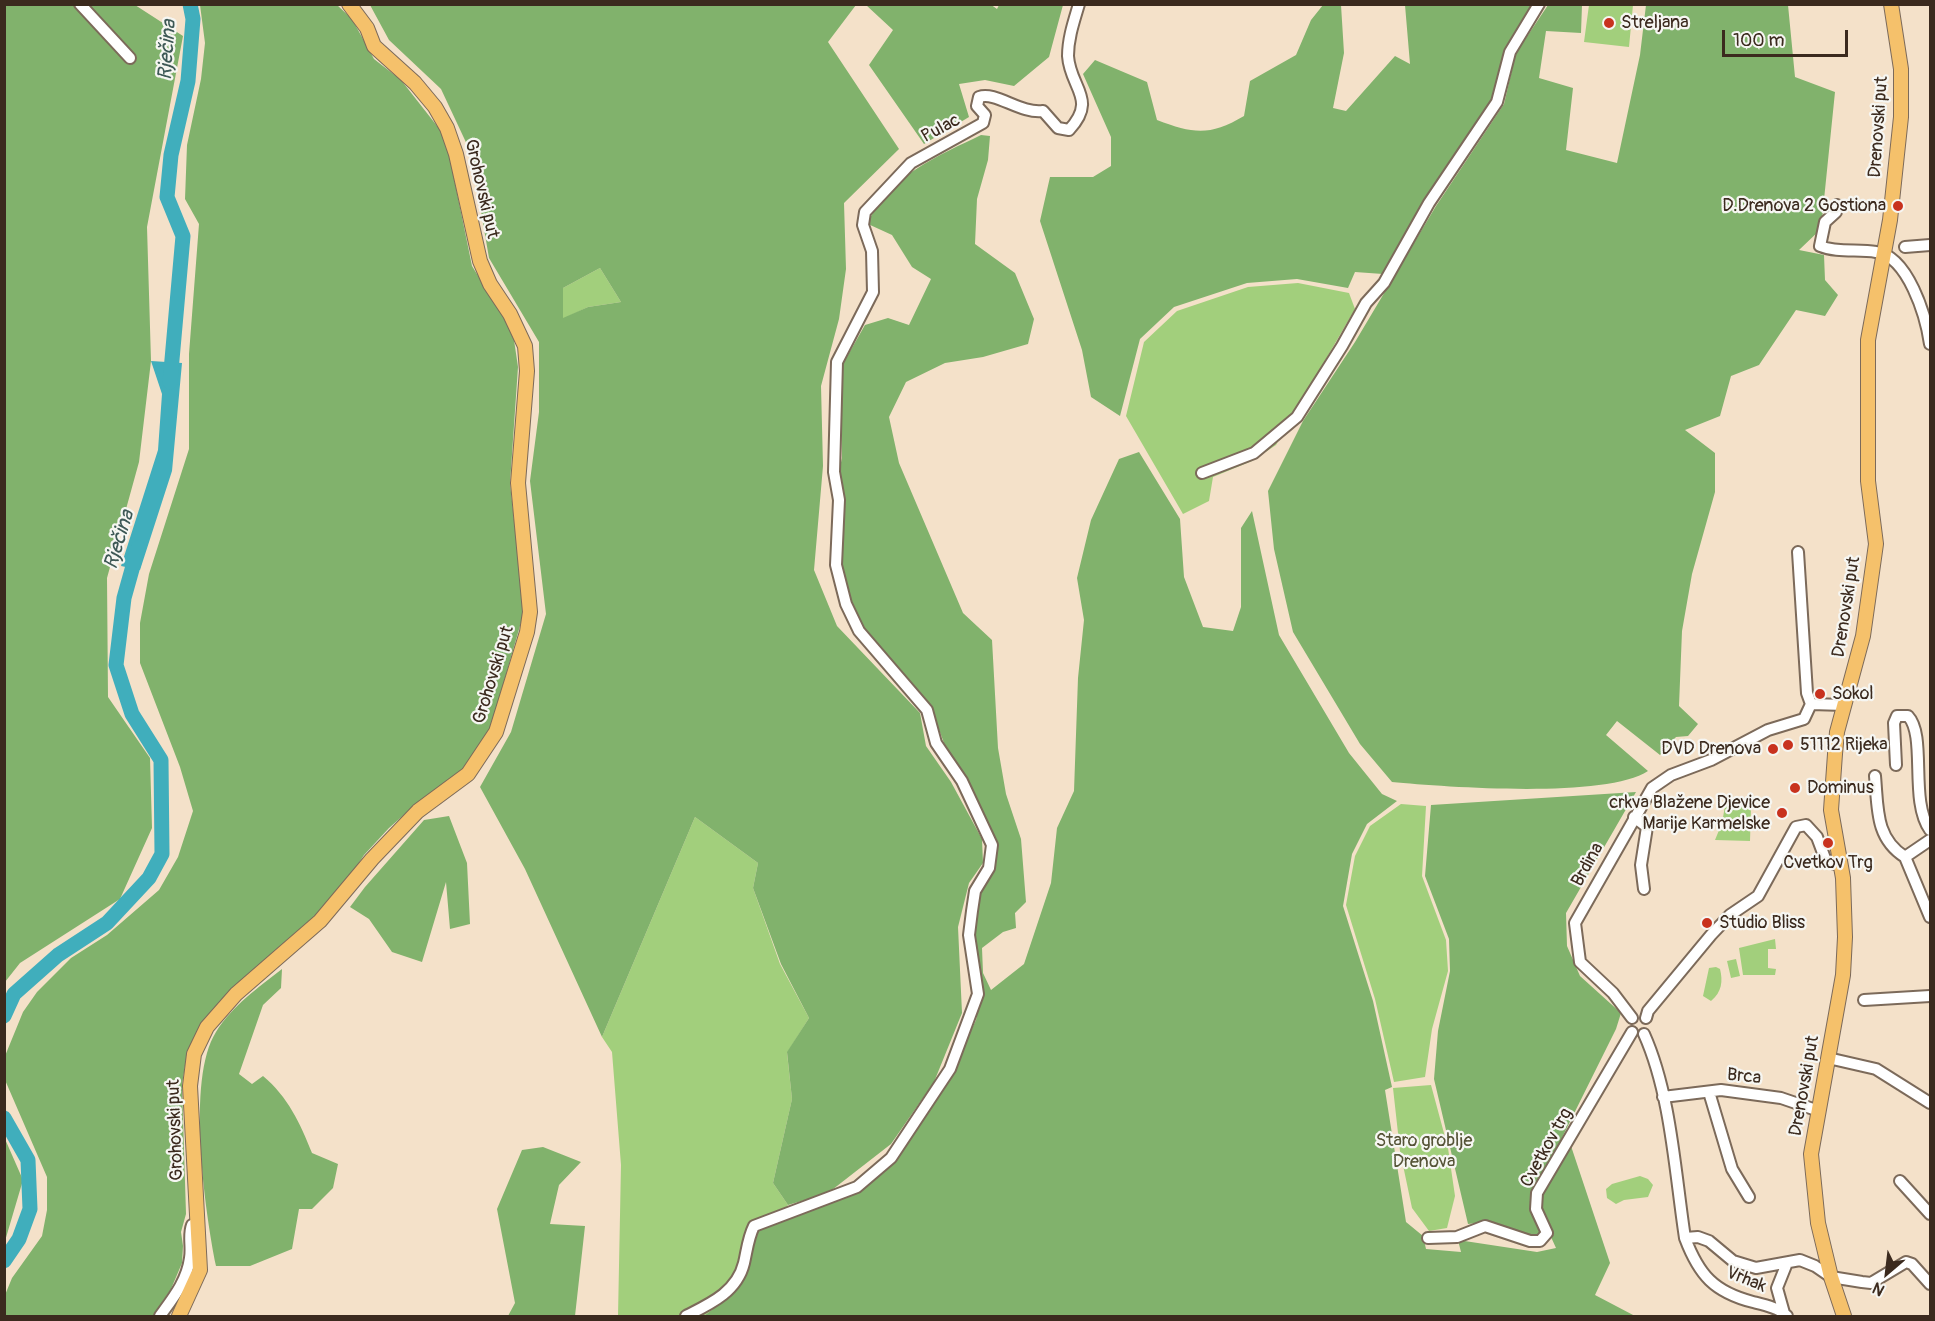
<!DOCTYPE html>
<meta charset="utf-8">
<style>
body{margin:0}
#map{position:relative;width:1935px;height:1321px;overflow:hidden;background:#f4e1c9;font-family:Pangolin,sans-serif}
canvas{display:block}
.frame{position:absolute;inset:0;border:6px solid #3b2a1e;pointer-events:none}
.north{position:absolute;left:1857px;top:1243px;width:60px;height:60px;-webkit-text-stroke:4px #f6f6f2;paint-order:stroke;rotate:208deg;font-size:16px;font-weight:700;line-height:24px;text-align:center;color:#3b2a1e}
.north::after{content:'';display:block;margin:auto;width:21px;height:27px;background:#3b2a1e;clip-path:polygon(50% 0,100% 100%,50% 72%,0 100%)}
.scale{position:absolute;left:1722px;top:30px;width:126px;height:27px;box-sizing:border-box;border:3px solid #3b2a1e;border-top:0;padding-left:8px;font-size:18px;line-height:21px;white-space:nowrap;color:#3b2a1e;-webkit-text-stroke:4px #f6f6f2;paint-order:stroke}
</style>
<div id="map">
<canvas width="1935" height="1321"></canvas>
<div class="frame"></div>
<div class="north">N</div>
<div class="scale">100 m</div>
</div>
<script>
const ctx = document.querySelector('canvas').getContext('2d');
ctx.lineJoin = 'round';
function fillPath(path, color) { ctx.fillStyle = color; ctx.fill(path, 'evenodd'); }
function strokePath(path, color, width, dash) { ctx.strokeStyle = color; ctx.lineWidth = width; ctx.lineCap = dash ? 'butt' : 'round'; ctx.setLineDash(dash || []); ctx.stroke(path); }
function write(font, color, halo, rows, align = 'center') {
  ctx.font = font + ' Pangolin,sans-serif'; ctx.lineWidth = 4.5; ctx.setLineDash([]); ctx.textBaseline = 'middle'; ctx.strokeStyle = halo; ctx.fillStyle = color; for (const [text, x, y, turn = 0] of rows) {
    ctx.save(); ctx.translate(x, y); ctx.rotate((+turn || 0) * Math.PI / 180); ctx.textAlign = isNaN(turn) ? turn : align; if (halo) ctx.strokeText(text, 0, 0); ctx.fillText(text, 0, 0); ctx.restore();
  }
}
const green = new Path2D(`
 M 1589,5 L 1633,5 L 1629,47 L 1584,42 Z
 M 600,268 L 621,302 L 588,307 L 563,319 L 563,288 Z
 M 1298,283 L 1349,293 L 1355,309 L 1276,445 L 1252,461 L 1213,477 L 1209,501 L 1183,514 L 1126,416 L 1144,342 L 1177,311 L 1248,287 Z
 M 1401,804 L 1426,806 L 1422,876 L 1446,940 L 1448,971 L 1432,1029 L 1425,1077 L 1394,1082 L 1375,999 L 1346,905 L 1355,856 L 1370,826 Z
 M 1725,806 L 1751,807 L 1750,841 L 1715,840 L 1722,823 Z
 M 695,817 L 758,863 L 753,888 L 780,964 L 809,1018 L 787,1053 L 792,1099 L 773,1183 L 788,1205 L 729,1296 L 704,1316 L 618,1316 L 621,1165 L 612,1052 L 602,1037 Z
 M 1775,939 L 1776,949 L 1768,949 L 1768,968 L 1776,969 L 1775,975 L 1743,975 L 1739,948 Z
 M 1736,959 L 1740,976 L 1731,978 L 1727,961 Z
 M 1716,967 L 1720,969 C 1723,981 1722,992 1711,1001 L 1703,996 L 1709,968 Z
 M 1431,1085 L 1448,1148 L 1455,1196 L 1447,1228 L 1429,1231 L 1412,1208 L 1400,1151 L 1393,1088 Z
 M 1640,1176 L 1648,1179 L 1653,1185 L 1648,1197 L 1624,1200 L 1616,1204 L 1607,1198 L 1606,1189 L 1612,1184 Z`);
const forest = new Path2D(`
 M 990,4 L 997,9 L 999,5 L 1063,5 L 1049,57 L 1014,86 L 985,80 L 959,84 L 969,117 L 924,144 L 869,65 L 893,30 L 866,5 Z
 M 5,5 L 135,5 L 183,36 L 147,227 L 151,361 L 139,462 L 107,578 L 108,697 L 150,758 L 152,828 L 120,899 L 20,963 L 5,982 Z
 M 200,5 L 337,5 L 352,19 L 374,59 L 401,80 L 441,131 L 449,154 L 472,266 L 504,318 L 514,340 L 518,367 L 510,483 L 524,612 L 490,730 L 459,775 L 415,805 L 389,828 L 364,855 L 340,892 L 314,918 L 232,990 L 209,1014 L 201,1026 L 187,1053 L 182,1085 L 186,1214 L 181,1232 L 183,1246 L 182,1263 L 171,1289 L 153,1316 L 5,1316 L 5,1295 L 12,1278 L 42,1236 L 47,1210 L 47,1177 L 5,1080 L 5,1056 L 23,1012 L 37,992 L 71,958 L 107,935 L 159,890 L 178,857 L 193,811 L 180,767 L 140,663 L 140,623 L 149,574 L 189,449 L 189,354 L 199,224 L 185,199 L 187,145 L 201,79 L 205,43 Z
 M 370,5 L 856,5 L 828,42 L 899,149 L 844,203 L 846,269 L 839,319 L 821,386 L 823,466 L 814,570 L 837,626 L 920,713 L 926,746 L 951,782 L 982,839 L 983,863 L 969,883 L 958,927 L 962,1013 L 934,1082 L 891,1144 L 828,1193 L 788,1205 L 773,1183 L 792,1099 L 787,1052 L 809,1018 L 781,964 L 753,888 L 758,863 L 695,817 L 602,1037 L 525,869 L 480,787 L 511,732 L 546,614 L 530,481 L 539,412 L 539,342 L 489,258 L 471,153 L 441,89 L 389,40 ZM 600,268 L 621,302 L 588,307 L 563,318 L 563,288 Z
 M 1323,5 L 1341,5 L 1344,53 L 1333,108 L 1346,111 L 1395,56 L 1410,64 L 1405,5 L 1535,5 L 1492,101 L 1425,200 L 1383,274 L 1355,272 L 1348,288 L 1297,279 L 1247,283 L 1174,307 L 1140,339 L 1120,416 L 1091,397 L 1082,350 L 1040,221 L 1050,177 L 1093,177 L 1111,166 L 1111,137 L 1083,74 L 1095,60 L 1147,82 L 1157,120 C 1194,134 1210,136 1244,116 L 1250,81 L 1296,55 L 1311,20 Z
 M 1548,5 L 1582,5 L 1581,33 L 1546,31 L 1539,78 L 1573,88 L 1566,150 L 1617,163 L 1640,55 L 1646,5 L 1788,5 L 1795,77 L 1835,92 L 1821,229 L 1799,250 L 1824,255 L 1825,280 L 1838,295 L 1825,316 L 1796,310 L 1759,365 L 1731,376 L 1720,416 L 1685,430 L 1715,453 L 1715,492 L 1692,574 L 1682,631 L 1679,706 L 1698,724 L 1688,736 L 1676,737 L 1660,755 L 1617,721 L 1606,735 L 1648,771 C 1606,799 1446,787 1392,782 L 1360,744 L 1293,632 L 1274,549 L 1268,491 L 1303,421 L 1355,342 L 1436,206 L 1504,104 L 1516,53 Z
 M 981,135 L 990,136 L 988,160 L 977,199 L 975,244 L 1015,273 L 1034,319 L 1028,344 L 983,357 L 945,363 L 906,382 L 889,417 L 899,463 L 963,613 L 992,640 L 998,748 L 1006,794 L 1021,839 L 1026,902 L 1015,913 L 1016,928 L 1003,932 L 982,948 L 983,973 L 991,990 L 1024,964 L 1051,883 L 1057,828 L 1074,791 L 1078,678 L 1084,620 L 1077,578 L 1091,520 L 1119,459 L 1139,452 L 1180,519 L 1184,577 L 1203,627 L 1233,631 L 1241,607 L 1241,528 L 1252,511 L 1279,635 L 1349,753 L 1382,794 L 1397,801 L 1367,824 L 1352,854 L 1343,906 L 1373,1001 L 1392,1087 L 1385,1090 L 1406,1222 L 1423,1236 L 1426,1249 L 1461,1252 L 1458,1240 L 1537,1252 L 1556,1248 L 1541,1215 L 1540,1196 L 1570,1143 L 1610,1263 L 1595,1295 L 1635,1316 L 704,1316 L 729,1296 L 759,1228 L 825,1205 L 894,1160 L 942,1092 L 976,1020 L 982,988 L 973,935 L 979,891 L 995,865 L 997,843 L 971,786 L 944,743 L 931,708 L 863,627 L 849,602 L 841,575 L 839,471 L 842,458 L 840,369 L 865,325 L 888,318 L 909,325 L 931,279 L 912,267 L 892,235 L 868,224 C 883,178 942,154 981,135 Z
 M 1636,792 L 1566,913 L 1567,946 L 1580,976 L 1621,1013 L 1616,1029 L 1535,1192 L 1544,1231 L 1538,1238 L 1487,1222 L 1468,1224 L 1434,1079 L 1438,1031 L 1450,971 L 1449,939 L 1425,876 L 1431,805 Z
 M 449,816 L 467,863 L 470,924 L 450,929 L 446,882 L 422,962 L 392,952 L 369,919 L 350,907 L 365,887 L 424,820 Z
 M 282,969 L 281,988 L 263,1005 L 239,1074 L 252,1084 L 263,1076 C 288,1097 300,1123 312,1153 L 338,1164 L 333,1188 L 312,1209 L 299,1209 L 292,1249 L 250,1266 L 216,1266 C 205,1211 186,1079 216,1032 C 233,1005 258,988 282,969 Z
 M 5,1139 L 23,1180 L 5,1241 L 4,1241 Z
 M 543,1147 L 581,1162 L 559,1185 L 550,1224 L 585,1226 L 575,1316 L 508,1316 L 515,1303 L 497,1209 L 522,1150 Z`);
const water = new Path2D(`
 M 151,361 L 182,363 L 172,471 L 140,570 L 121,566 L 158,450 L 162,394 Z`);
const river = new Path2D(`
 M 170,382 L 183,236 L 167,197 L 171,155 L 188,81 L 193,19 L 190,4
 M 4,1016 L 14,994 L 58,955 L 107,923 L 149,878 L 162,854 L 161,760 L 132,714 L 116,665 L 124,598 L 138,548
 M 4,1118 L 28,1160 L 30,1209 L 19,1239 L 4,1261`);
const minor = new Path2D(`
 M 80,4 L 130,58
 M 1837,205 L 1836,212 L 1825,222 L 1820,246 C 1837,253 1858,249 1876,252 C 1908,256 1926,316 1930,344
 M 1905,247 L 1930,245
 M 1202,473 L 1254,453 L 1297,417 L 1342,346 L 1366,303 L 1384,283 L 1429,203 L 1497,102 L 1510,52 L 1539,4
 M 1798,552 L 1807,693 L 1811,704
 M 1896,765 L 1894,723 L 1897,716 L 1908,716 C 1927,736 1909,801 1930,830
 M 1875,776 C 1878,808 1875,838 1905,857
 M 1634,817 L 1647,827 L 1641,865 L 1644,889
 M 1905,857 L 1930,917
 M 1905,857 L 1930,840
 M 1864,1000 L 1930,996
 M 1632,1018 L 1613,993 L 1580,962 L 1575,923 L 1652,788 L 1671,775 L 1711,760 L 1768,730 L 1804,719 L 1811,704 L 1844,705
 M 1646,1018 L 1648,1011 L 1711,935 L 1730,915 L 1758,896 L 1796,827 L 1806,825 L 1817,837 L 1826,861 L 1841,866
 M 1644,1034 C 1671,1094 1675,1173 1685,1238 C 1699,1275 1714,1292 1753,1302 C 1765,1305 1779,1308 1787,1316
 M 1828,1058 L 1876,1069 L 1930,1103
 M 1709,1092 L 1732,1169 L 1749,1197
 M 1663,1097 L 1721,1090 L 1781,1098 L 1819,1111
 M 1900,1181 L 1930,1214
 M 1428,1238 L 1457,1237 L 1485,1226 L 1530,1241 L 1540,1241 L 1547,1233 L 1536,1209 L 1537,1193 L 1632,1032
 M 1685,1238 L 1698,1237 L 1709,1241 L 1733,1261 L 1756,1268 L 1800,1260 L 1815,1266 L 1831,1277 L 1862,1282 L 1871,1283 L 1906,1262 L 1912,1264 L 1930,1284
 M 1784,1313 L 1777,1288 L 1787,1263
 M 160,1316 C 173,1298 187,1281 190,1258 C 192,1247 188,1235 192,1225 L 198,1222
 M 686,1316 C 710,1304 737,1292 744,1263 C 747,1250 748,1238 754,1226 L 857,1187 L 891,1158 L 950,1069 L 978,994 L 969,935 L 972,911 L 975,891 L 989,868 L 992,845 L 962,781 L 936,743 L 927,710 L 859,631 L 846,604 L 836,565 L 839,500 L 834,472 L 837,362 L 873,292 L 872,251 L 863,225 L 865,212 L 911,163 L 983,123 L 985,115 L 977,106 L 979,97 C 996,91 1020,114 1043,111 L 1058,128 L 1069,130 C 1098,99 1070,88 1068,56 C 1068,38 1074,21 1079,4`);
const major = new Path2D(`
 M 179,1316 L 200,1270 L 190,1086 L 194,1054 L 207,1027 L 236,994 L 320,921 L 372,859 L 418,811 L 468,774 L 496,732 L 527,632 L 530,612 L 518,483 L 527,371 L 525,346 L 510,314 L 490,284 L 480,261 L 456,154 L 447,128 L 435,107 L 415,83 L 374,46 L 367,28 L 349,4
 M 1844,1316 L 1831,1277 L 1818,1223 L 1811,1154 L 1843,975 L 1845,937 L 1843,878 L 1831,810 L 1835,754 L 1837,732 L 1863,636 L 1876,544 L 1868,481 L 1868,340 L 1890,220 L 1901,117 L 1901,69 L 1891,4`);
const markers = [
 [1609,23,6,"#c8321e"],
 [1898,206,6,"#c8321e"],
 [1820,694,6,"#c8321e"],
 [1788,745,6,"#c8321e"],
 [1773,749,6,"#c8321e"],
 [1795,788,6,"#c8321e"],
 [1782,813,6,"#c8321e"],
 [1828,843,6,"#c8321e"],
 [1707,923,6,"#c8321e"]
];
const poiNames = [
 ["Streljana",1621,23],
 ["D.Drenova 2 Gostiona",1886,206,"right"],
 ["Sokol",1832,694],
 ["51112 Rijeka",1800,745],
 ["DVD Drenova",1761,749,"right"],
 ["Dominus",1807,788],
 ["crkva Blažene Djevice",1770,803,"right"],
 ["Marije Karmelske",1770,824,"right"],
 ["Cvetkov Trg",1828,863,"center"],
 ["Studio Bliss",1719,923]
];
const streetNames = [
 ["Drenovski put",1879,127,-86],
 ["Pulac",941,129,-28],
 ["Grohovski put",481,189,77],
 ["Drenovski put",1847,607,-81],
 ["Grohovski put",494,675,-73],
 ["Brdina",1588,865,-61],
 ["Brca",1744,1077,6],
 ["Drenovski put",1805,1086,-80],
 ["Grohovski put",176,1130,-92],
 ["Cvetkov trg",1547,1148,-61],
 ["Vrhak",1746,1280,22]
];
const parkNames = [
 ["Staro groblje",1424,1141],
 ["Drenova",1424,1162]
];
const waterNames = [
 ["Rječina",168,50,-86],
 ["Rječina",120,540,-73]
];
fillPath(green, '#a2cf7c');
fillPath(forest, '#81b26c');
fillPath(water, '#40aebc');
strokePath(river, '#40aebc', 15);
strokePath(minor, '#7c6a5a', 14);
strokePath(major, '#7c6a5a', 16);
strokePath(minor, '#fff', 10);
strokePath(major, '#f5c16b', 14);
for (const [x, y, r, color] of markers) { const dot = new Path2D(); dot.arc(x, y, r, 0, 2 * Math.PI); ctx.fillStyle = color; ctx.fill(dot); strokePath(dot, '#f6f6f2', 2); }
write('18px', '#3b2a1e', '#f6f6f2', poiNames, 'left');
write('18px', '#3b2a1e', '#f6f6f2', streetNames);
write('18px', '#555336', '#f6f6f2', parkNames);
write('italic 20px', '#3d5855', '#f6f6f2', waterNames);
</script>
